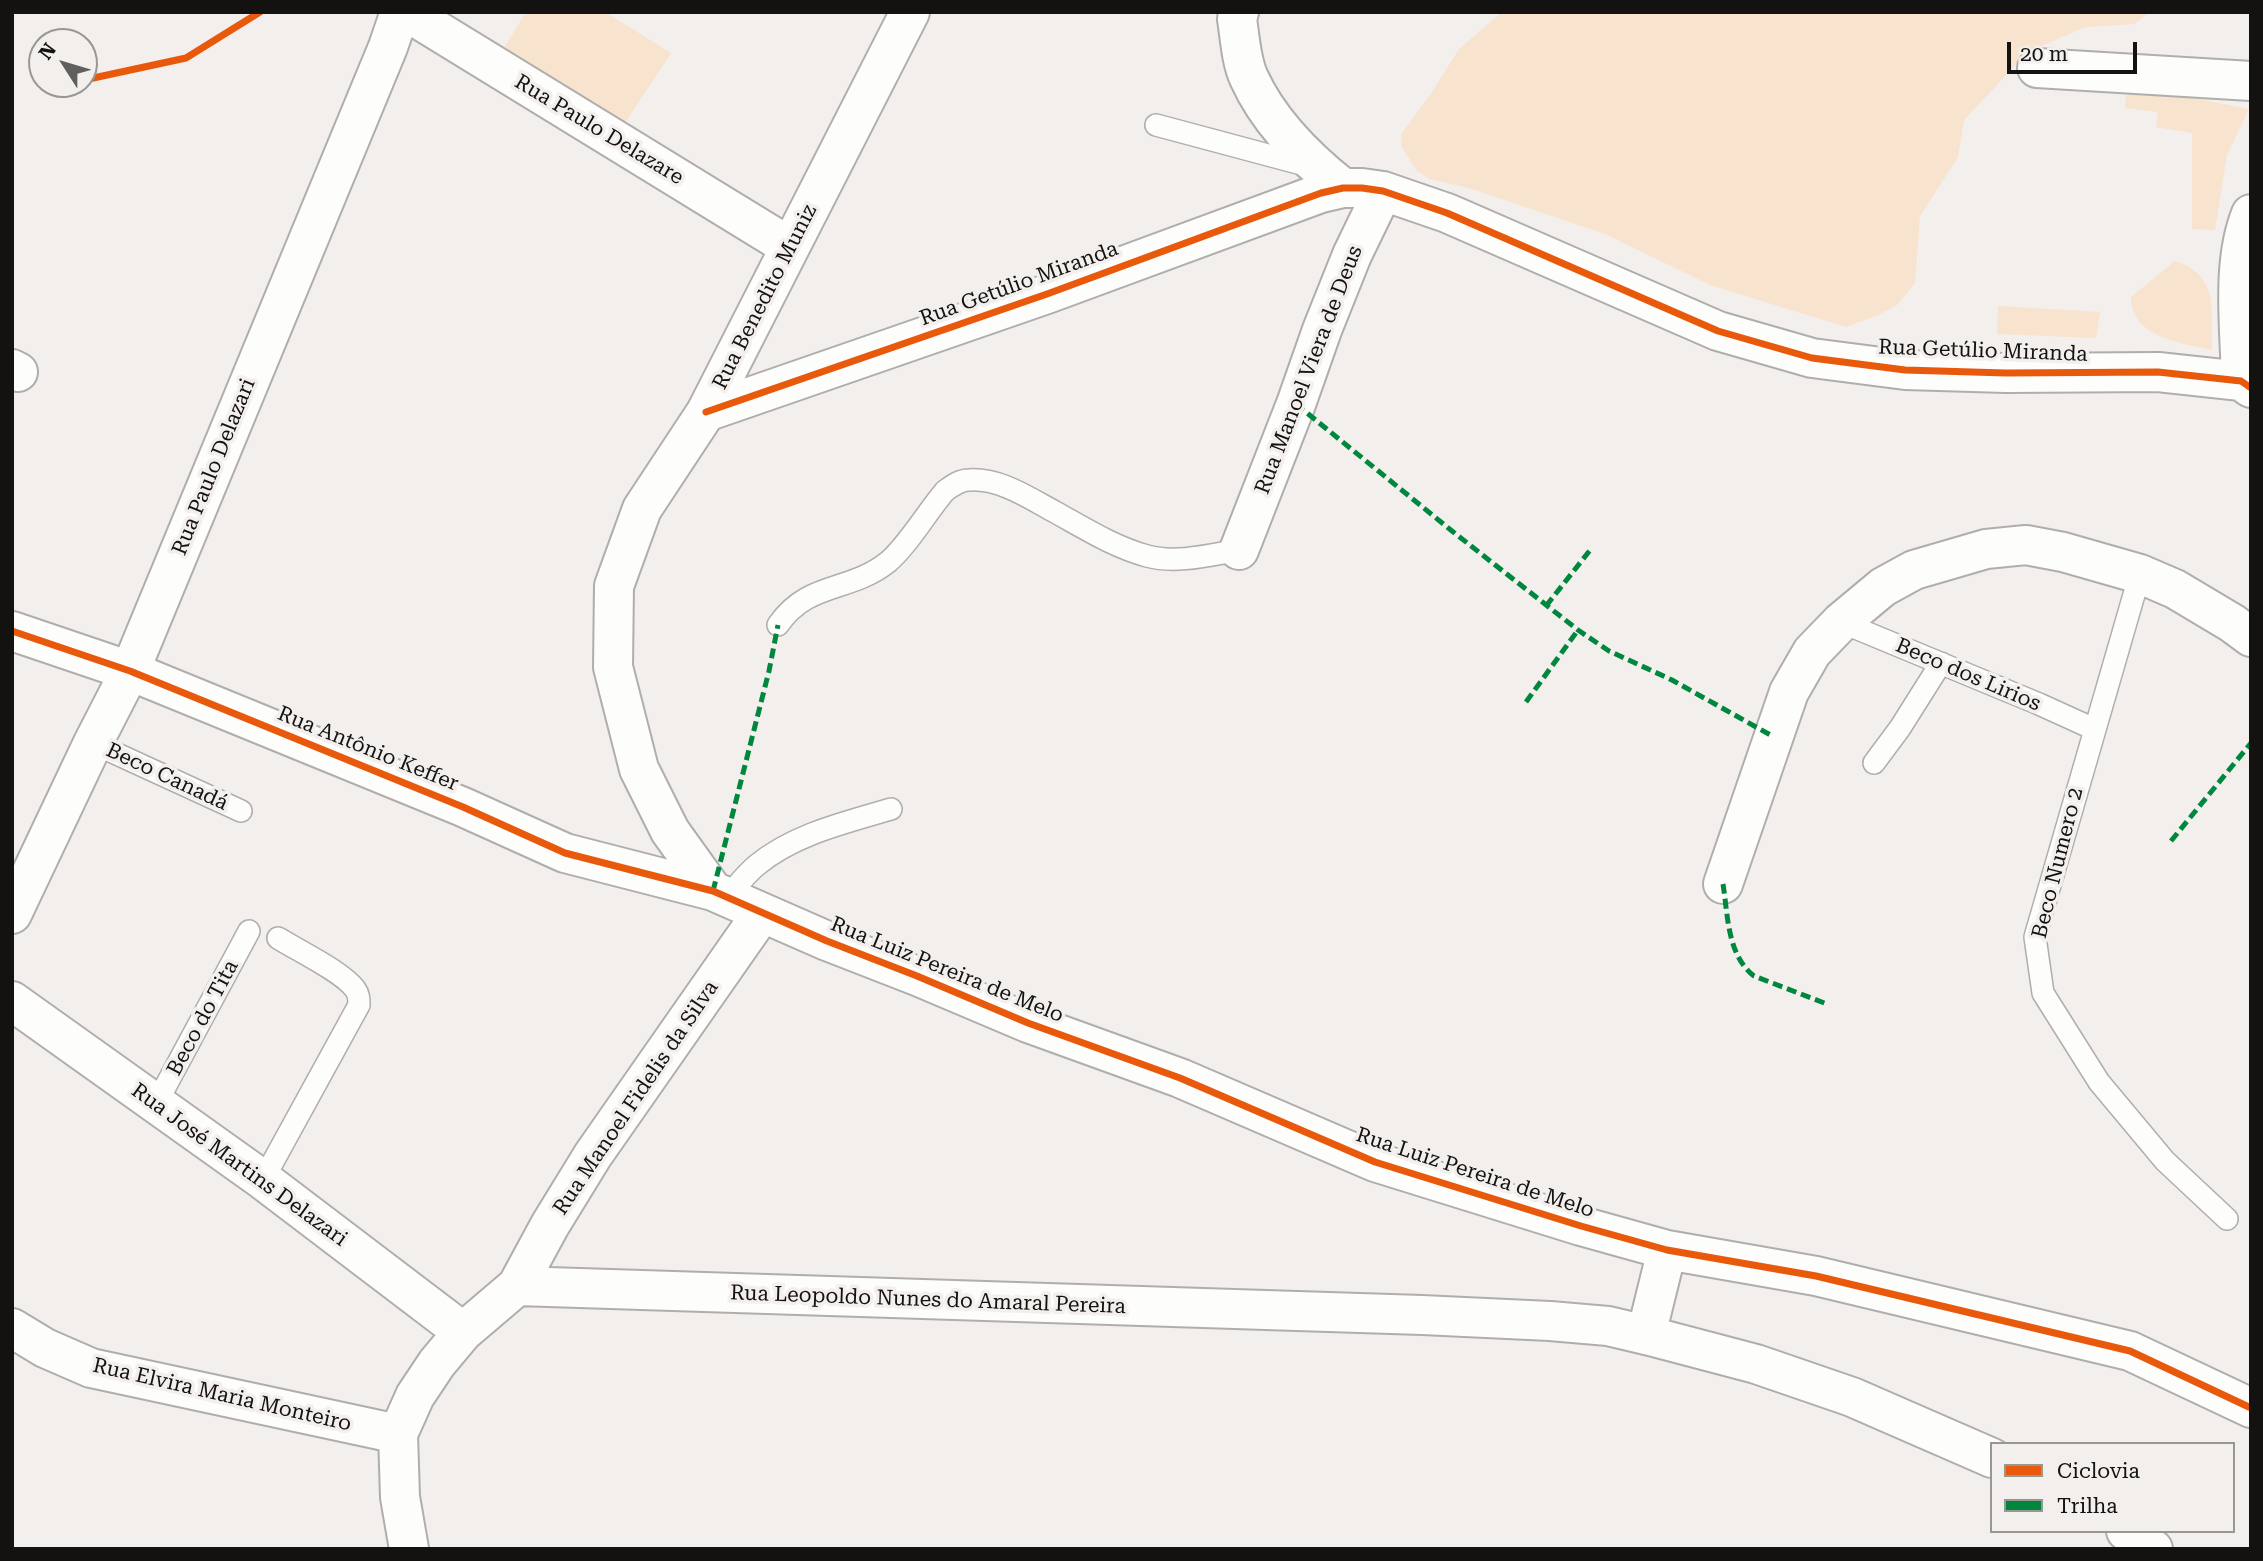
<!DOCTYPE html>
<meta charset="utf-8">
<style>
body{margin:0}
#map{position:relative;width:2263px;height:1561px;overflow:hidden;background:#f2efed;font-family:"Roboto Serif",serif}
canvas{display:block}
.frame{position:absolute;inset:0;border:14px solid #131210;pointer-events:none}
.legend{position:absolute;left:1990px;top:1442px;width:245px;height:91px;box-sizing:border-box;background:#f3efec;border:2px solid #999794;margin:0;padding:9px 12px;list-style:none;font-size:21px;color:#131210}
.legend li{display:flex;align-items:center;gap:14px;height:35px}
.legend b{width:35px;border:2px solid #999794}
.north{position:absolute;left:28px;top:28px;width:70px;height:70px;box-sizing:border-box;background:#f3efec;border:2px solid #999794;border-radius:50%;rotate:307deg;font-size:19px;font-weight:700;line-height:28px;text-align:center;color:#131210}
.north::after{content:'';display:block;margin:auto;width:24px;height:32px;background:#615f5d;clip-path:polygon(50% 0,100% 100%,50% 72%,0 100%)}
.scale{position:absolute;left:2007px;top:42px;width:130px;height:32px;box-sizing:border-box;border:4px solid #131210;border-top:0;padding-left:9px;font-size:21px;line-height:24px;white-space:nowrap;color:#131210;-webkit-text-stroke:5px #f3efec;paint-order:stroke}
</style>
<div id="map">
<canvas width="2263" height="1561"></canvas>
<div class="frame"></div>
<ul class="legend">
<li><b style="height:9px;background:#e8590c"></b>Ciclovia</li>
<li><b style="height:9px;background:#00873e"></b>Trilha</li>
</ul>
<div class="north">N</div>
<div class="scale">20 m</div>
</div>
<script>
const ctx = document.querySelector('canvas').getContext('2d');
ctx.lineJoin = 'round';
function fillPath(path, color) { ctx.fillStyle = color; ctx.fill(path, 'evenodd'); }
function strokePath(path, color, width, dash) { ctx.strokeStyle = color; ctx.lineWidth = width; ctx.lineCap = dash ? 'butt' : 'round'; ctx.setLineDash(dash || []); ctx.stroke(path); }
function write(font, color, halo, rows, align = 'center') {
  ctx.font = font + ' "Roboto Serif",serif'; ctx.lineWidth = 7; ctx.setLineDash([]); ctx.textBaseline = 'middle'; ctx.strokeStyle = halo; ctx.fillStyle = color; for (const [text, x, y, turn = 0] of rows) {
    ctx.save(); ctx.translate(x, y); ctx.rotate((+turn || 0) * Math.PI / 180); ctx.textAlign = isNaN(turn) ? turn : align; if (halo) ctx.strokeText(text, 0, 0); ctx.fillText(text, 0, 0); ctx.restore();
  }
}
const green = new Path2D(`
 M 526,12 L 605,12 L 671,53 L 625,123 L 504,48 Z
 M 1502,12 L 2150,12 L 2134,24 L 2085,27 L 2028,52 L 1964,120 L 1958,157 L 1920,216 L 1915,283 L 1897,305 L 1876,316 L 1846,327 L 1710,285 L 1605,234 L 1472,189 L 1430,179 L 1417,171 L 1401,146 L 1402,133 L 1430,95 L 1459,49 Z
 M 2127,85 L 2249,109 L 2227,155 L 2215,230 L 2192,229 L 2192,133 L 2156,127 L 2158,112 L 2125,108 Z
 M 2175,261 C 2220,275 2211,312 2212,350 C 2182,343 2131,338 2131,297 Z
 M 1998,306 L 2100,312 L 2096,338 L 1997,334 Z`);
const lane = new Path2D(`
 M 1156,125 L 1309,166
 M 2140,574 L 2035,937 L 2043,993 L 2099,1082 L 2165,1161 L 2227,1219
 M 1841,622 L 2039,704 L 2094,729
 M 778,625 C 808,581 849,593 888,562 C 908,545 927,512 945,491 C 953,485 960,480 969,480 C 1000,478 1029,498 1055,512 C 1084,528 1114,547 1147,556 C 1176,564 1210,555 1239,550
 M 93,743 L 241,811
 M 1874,763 L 1900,728 L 1941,663
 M 727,897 C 737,886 746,874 757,865 C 795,834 844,823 891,809
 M 156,1104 L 249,931
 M 263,1180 L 359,1005 C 359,999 359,994 355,989 C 343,972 297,950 278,938`);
const street = new Path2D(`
 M 407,12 L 790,247
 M 1239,12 L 1237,19 C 1240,38 1241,61 1249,78 C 1269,122 1305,158 1343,188
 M 2037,68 L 2251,81
 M 12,369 L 18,372
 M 2241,381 C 2240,329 2231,263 2251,214
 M 706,412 L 1047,294 L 1321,193 L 1343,188 L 1362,188 L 1383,191 L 1447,213 L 1718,331 L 1812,358 L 1905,370 L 2006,373 L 2158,372 L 2241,381 L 2251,388
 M 1239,550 L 1296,404 L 1322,330 L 1352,255 L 1383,191
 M 12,631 L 130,671 L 463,807 L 565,853 L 713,891 L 827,941 L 917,976 L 1028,1023 L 1180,1078 L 1375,1162 L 1581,1226 L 1667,1250 L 1816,1276 L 2130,1351 L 2251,1408
 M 1723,884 L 1789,692 L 1812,652 L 1841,622 L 1883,587 L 1914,570 L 1986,549 L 2026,545 L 2063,552 L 2140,574 L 2175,589 L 2232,623 L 2251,637
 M 713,891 L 670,831 L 639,769 L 613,667 L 614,586 L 642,509 L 706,412 L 910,12
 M 12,914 L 93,743 L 130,671 L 388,47 L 400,12
 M 12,1001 L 263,1180 L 463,1332
 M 517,1286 L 1422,1315 L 1550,1321 L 1608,1326 L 1646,1335 L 1756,1364 L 1852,1397 L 1992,1458
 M 12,1328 L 45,1348 L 91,1368 L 398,1434
 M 1646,1335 L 1667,1250
 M 2126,1531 L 2153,1549
 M 409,1549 L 400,1497 L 398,1434 L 415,1396 L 437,1363 L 463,1332 L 517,1286 L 550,1225 L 593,1155 L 762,913`);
const quiet = new Path2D(`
 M 1296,404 L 1452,531 L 1578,630 L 1609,651 L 1672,680 L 1774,737
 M 1546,606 L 1591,549
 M 1526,702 L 1578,630
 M 2171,841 L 2251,743
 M 1723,884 C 1728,915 1727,955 1754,976 L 1827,1004
 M 713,891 L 769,671 L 778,625`);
const cycleway = new Path2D(`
 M 84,80 L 186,58 L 260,12
 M 706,412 L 1047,294 L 1321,193 L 1343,188 L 1362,188 L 1383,191 L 1447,213 L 1718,331 L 1812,358 L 1905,370 L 2006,373 L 2158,372 L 2241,381 L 2251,388
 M 12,631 L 130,671 L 463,807 L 565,853 L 713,891 L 827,941 L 917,976 L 1028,1023 L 1180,1078 L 1375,1162 L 1581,1226 L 1667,1250 L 1816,1276 L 2130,1351 L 2251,1408`);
const streetNames = [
 ["Rua Paulo Delazare",599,130,31],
 ["Rua Getúlio Miranda",1019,284,-20],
 ["Rua Benedito Muniz",765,297,-63],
 ["Rua Getúlio Miranda",1983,351,2],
 ["Rua Manoel Viera de Deus",1309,370,-69],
 ["Rua Paulo Delazari",214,467,-68],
 ["Beco dos Lirios",1968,675,23],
 ["Rua Antônio Keffer",368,749,22],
 ["Beco Canadá",167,777,25],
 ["Beco Numero 2",2058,863,-76],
 ["Rua Luiz Pereira de Melo",947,970,22],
 ["Beco do Tita",203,1018,-62],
 ["Rua Manoel Fidelis da Silva",636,1098,-56],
 ["Rua José Martins Delazari",239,1165,36],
 ["Rua Luiz Pereira de Melo",1475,1173,18],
 ["Rua Leopoldo Nunes do Amaral Pereira",928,1300,2],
 ["Rua Elvira Maria Monteiro",222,1395,13]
];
fillPath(green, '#f8e3ce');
strokePath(lane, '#b0aead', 24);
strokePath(street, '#b0aead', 42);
strokePath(lane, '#fdfdfc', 21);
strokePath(street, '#fdfdfc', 38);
strokePath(quiet, '#00873e', 5, [10, 5]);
strokePath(cycleway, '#e8590c', 7);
write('21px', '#131210', '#f3efec', streetNames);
</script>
